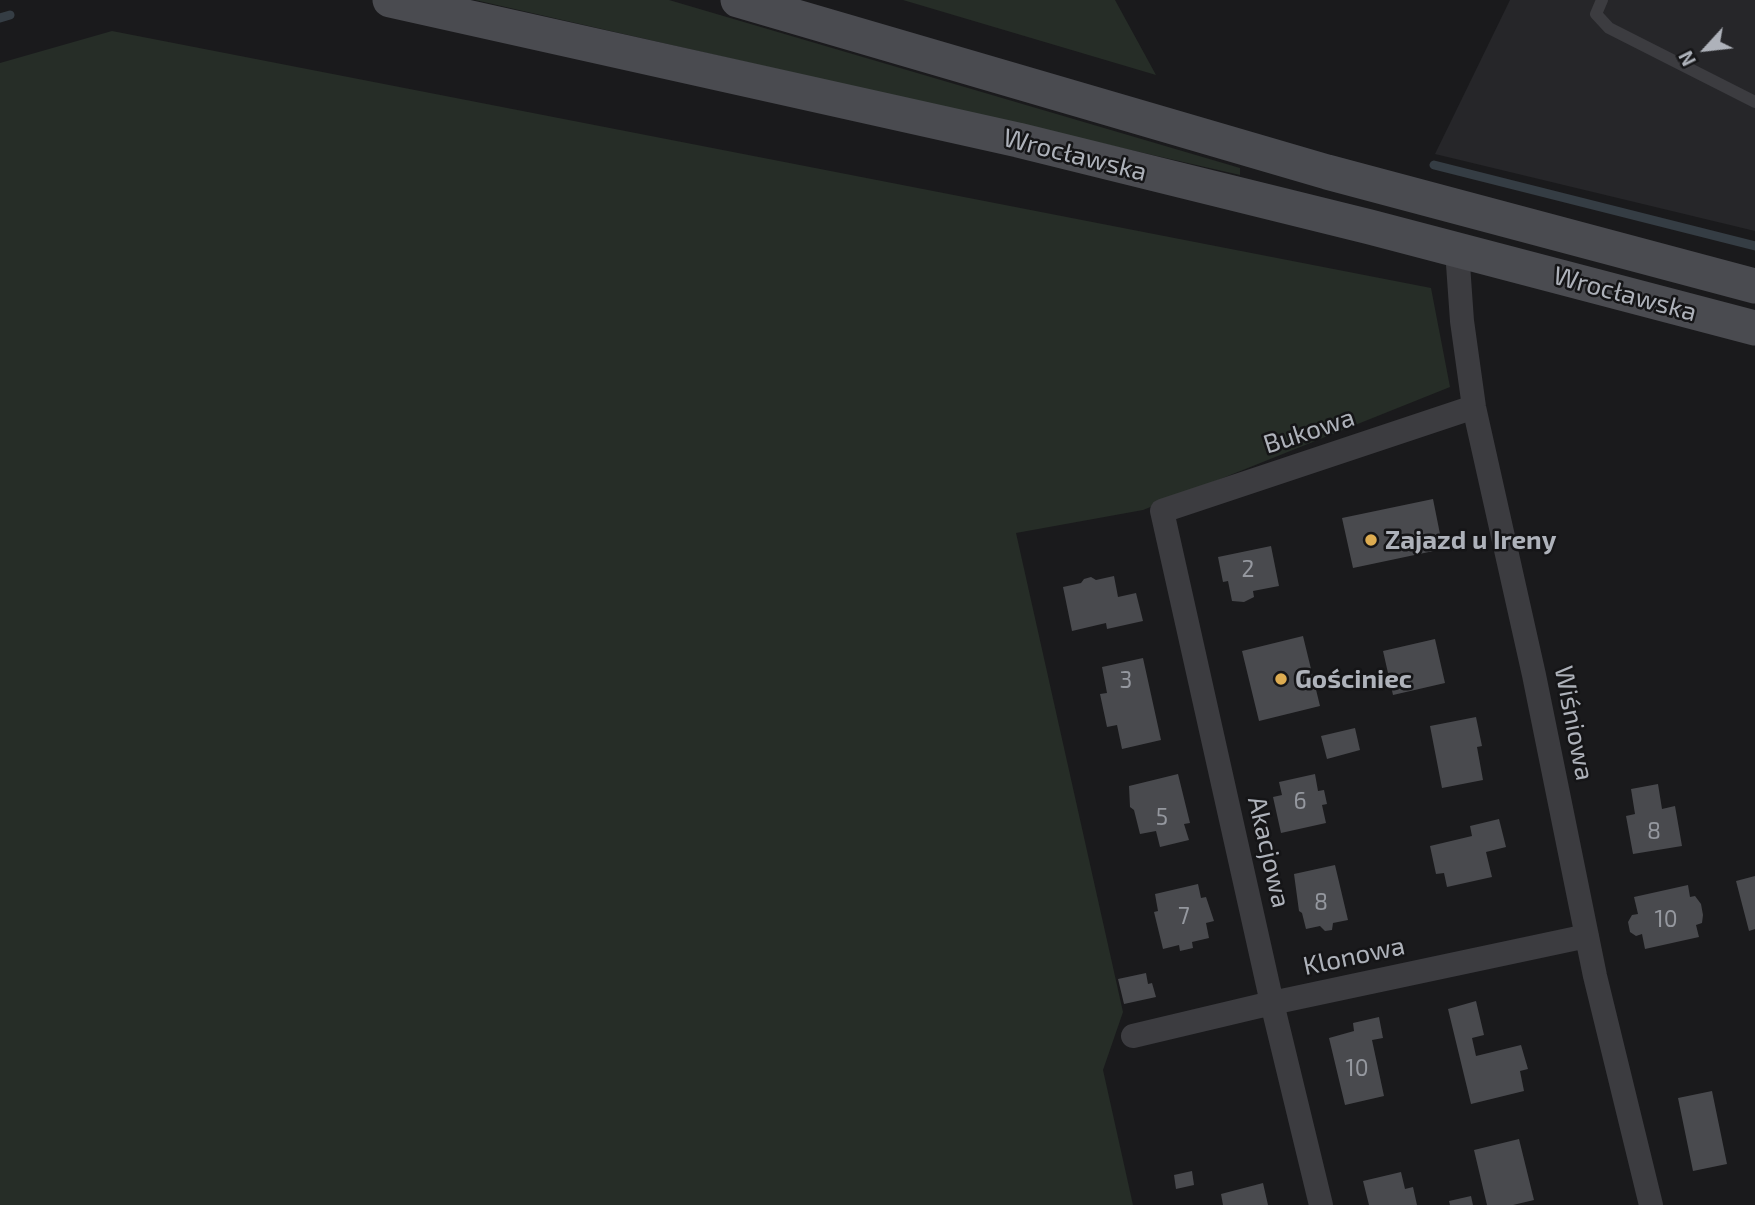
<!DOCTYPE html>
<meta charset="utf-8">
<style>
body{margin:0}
#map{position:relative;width:1755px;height:1205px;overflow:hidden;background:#1a1a1c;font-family:"Exo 2",sans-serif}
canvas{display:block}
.north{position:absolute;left:1671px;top:14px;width:70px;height:70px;-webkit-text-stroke:5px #151517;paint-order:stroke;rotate:243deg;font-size:19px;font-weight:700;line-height:28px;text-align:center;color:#aeb2ba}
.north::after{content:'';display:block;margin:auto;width:24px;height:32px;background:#aeb2ba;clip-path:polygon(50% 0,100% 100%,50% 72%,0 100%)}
</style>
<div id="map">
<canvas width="1755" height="1205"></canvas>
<div class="north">N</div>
</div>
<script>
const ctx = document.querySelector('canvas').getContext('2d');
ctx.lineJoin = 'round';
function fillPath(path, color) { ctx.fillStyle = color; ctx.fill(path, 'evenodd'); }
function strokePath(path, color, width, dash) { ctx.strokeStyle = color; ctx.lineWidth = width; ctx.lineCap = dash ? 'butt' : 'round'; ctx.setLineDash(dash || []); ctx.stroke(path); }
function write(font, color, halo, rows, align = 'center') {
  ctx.font = font + ' "Exo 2",sans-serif'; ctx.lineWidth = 5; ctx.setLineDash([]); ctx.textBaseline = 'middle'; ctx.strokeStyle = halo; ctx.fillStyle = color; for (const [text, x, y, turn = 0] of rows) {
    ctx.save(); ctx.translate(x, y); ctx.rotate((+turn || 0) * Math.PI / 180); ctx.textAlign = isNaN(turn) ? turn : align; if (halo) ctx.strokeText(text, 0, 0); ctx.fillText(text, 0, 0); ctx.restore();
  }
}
const built = new Path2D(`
 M 1510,0 L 1755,0 L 1755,231 L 1435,154 Z`);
const green = new Path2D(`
 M 475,0 L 669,0 L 1240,168 L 1240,175 Z
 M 903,0 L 1115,0 L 1156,75 Z
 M 112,31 L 1431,288 L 1450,387 L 1143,510 L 1016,533 L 1123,1012 L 1103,1070 L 1133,1205 L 0,1205 L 0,63 Z`);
const stream = new Path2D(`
 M 0,18 L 10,15
 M 1434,165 L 1755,246`);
const building = new Path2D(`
 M 1433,499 L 1443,549 L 1353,568 L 1342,518 Z
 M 1271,546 L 1279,586 L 1253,591 L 1254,597 L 1244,602 L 1232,601 L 1228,581 L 1223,582 L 1218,557 Z
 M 1114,576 L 1118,597 L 1136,593 L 1143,621 L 1107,629 L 1106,623 L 1072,631 L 1063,587 L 1081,583 L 1084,579 L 1091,577 L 1096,580 Z
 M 1303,636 L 1320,706 L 1259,721 L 1242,651 Z
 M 1435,639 L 1445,683 L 1393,695 L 1383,651 Z
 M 1143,658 L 1161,740 L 1122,749 L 1117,725 L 1107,727 L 1100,694 L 1107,693 L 1102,667 Z
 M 1476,717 L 1482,746 L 1477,747 L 1483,780 L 1442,788 L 1430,726 Z
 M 1355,728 L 1360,750 L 1327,759 L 1321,736 Z
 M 1178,774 L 1190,823 L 1184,824 L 1189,840 L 1160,847 L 1156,831 L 1140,834 L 1134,810 L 1130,807 L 1129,786 Z
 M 1315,774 L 1318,791 L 1324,790 L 1327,804 L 1322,805 L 1326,823 L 1281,833 L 1273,797 L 1282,795 L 1279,782 Z
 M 1658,784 L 1662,809 L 1675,806 L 1682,846 L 1633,854 L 1626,816 L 1635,814 L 1631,789 Z
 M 1499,819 L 1506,847 L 1486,852 L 1492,877 L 1447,887 L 1444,873 L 1436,874 L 1430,846 L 1472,836 L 1470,826 Z
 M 1335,865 L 1348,920 L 1333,923 L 1332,930 L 1325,931 L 1320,926 L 1306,929 L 1302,913 L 1299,911 L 1294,874 Z
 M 1755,876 L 1755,929 L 1749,931 L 1736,881 Z
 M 1198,884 L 1201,898 L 1206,897 L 1214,921 L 1206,923 L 1209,938 L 1192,942 L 1193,948 L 1180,951 L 1179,945 L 1163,949 L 1154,912 L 1158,911 L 1155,894 Z
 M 1688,885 L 1690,897 L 1695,896 L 1701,904 L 1703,915 L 1702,923 L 1696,925 L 1699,937 L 1645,949 L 1642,934 L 1636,936 L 1630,932 L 1628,922 L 1632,915 L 1638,914 L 1634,897 Z
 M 1146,973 L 1148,984 L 1152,983 L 1156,997 L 1124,1004 L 1118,979 Z
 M 1476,1001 L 1484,1035 L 1472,1038 L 1476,1056 L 1521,1045 L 1528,1069 L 1520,1071 L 1524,1091 L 1471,1104 L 1448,1009 Z
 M 1379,1017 L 1383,1038 L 1372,1040 L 1384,1096 L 1345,1105 L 1329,1038 L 1354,1031 L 1353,1023 Z
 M 1712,1091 L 1727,1164 L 1693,1171 L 1678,1098 Z
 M 1519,1139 L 1534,1200 L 1513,1205 L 1487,1205 L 1474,1150 Z
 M 1192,1171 L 1194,1185 L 1176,1189 L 1174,1175 Z
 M 1401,1172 L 1405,1189 L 1413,1187 L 1417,1205 L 1369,1205 L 1363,1181 Z
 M 1263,1183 L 1268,1205 L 1223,1205 L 1221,1194 Z
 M 1471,1196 L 1473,1205 L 1450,1205 L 1449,1201 Z`);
const service = new Path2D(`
 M 1602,0 L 1596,14 L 1609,28 L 1755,102`);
const minor = new Path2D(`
 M 1457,250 L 1462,321 L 1474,407 L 1534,675 L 1595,976 L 1651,1205
 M 1133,1036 L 1272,1003 L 1587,936
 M 1321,1205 L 1272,1003 L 1162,511 L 1474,407`);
const secondary = new Path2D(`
 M 390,0 L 1018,140 L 1370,227 L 1755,328
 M 738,0 L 1327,172 L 1755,286`);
const markers = [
 [1371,540,7,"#ddac51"],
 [1281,679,7,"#ddac51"]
];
const numberNames = [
 ["2",1248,569],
 ["3",1126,680],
 ["6",1300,801],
 ["5",1162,817],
 ["8",1654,831],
 ["8",1321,902],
 ["7",1184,916],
 ["10",1666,919],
 ["10",1357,1068]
];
const streetNames = [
 ["Wrocławska",1075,155,14],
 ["Wrocławska",1625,294,15],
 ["Bukowa",1309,431,-18],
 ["Wiśniowa",1574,723,79],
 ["Akacjowa",1269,852,77],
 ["Klonowa",1354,956,-12]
];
const poiNames = [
 ["Zajazd u Ireny",1385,540],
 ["Gościniec",1295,679]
];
fillPath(built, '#262629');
fillPath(green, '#262d27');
strokePath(stream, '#353d44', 9);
fillPath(building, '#494a4e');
strokePath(service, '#3c3c40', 12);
strokePath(minor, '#3c3c40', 24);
strokePath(secondary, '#4a4b50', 35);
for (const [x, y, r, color] of markers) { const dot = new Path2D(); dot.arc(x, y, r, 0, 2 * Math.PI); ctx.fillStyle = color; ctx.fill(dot); strokePath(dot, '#151517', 2.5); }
write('23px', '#95989f', null, numberNames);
write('26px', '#aeb2ba', '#151517', streetNames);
write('bold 26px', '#aeb2ba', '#151517', poiNames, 'left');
</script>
